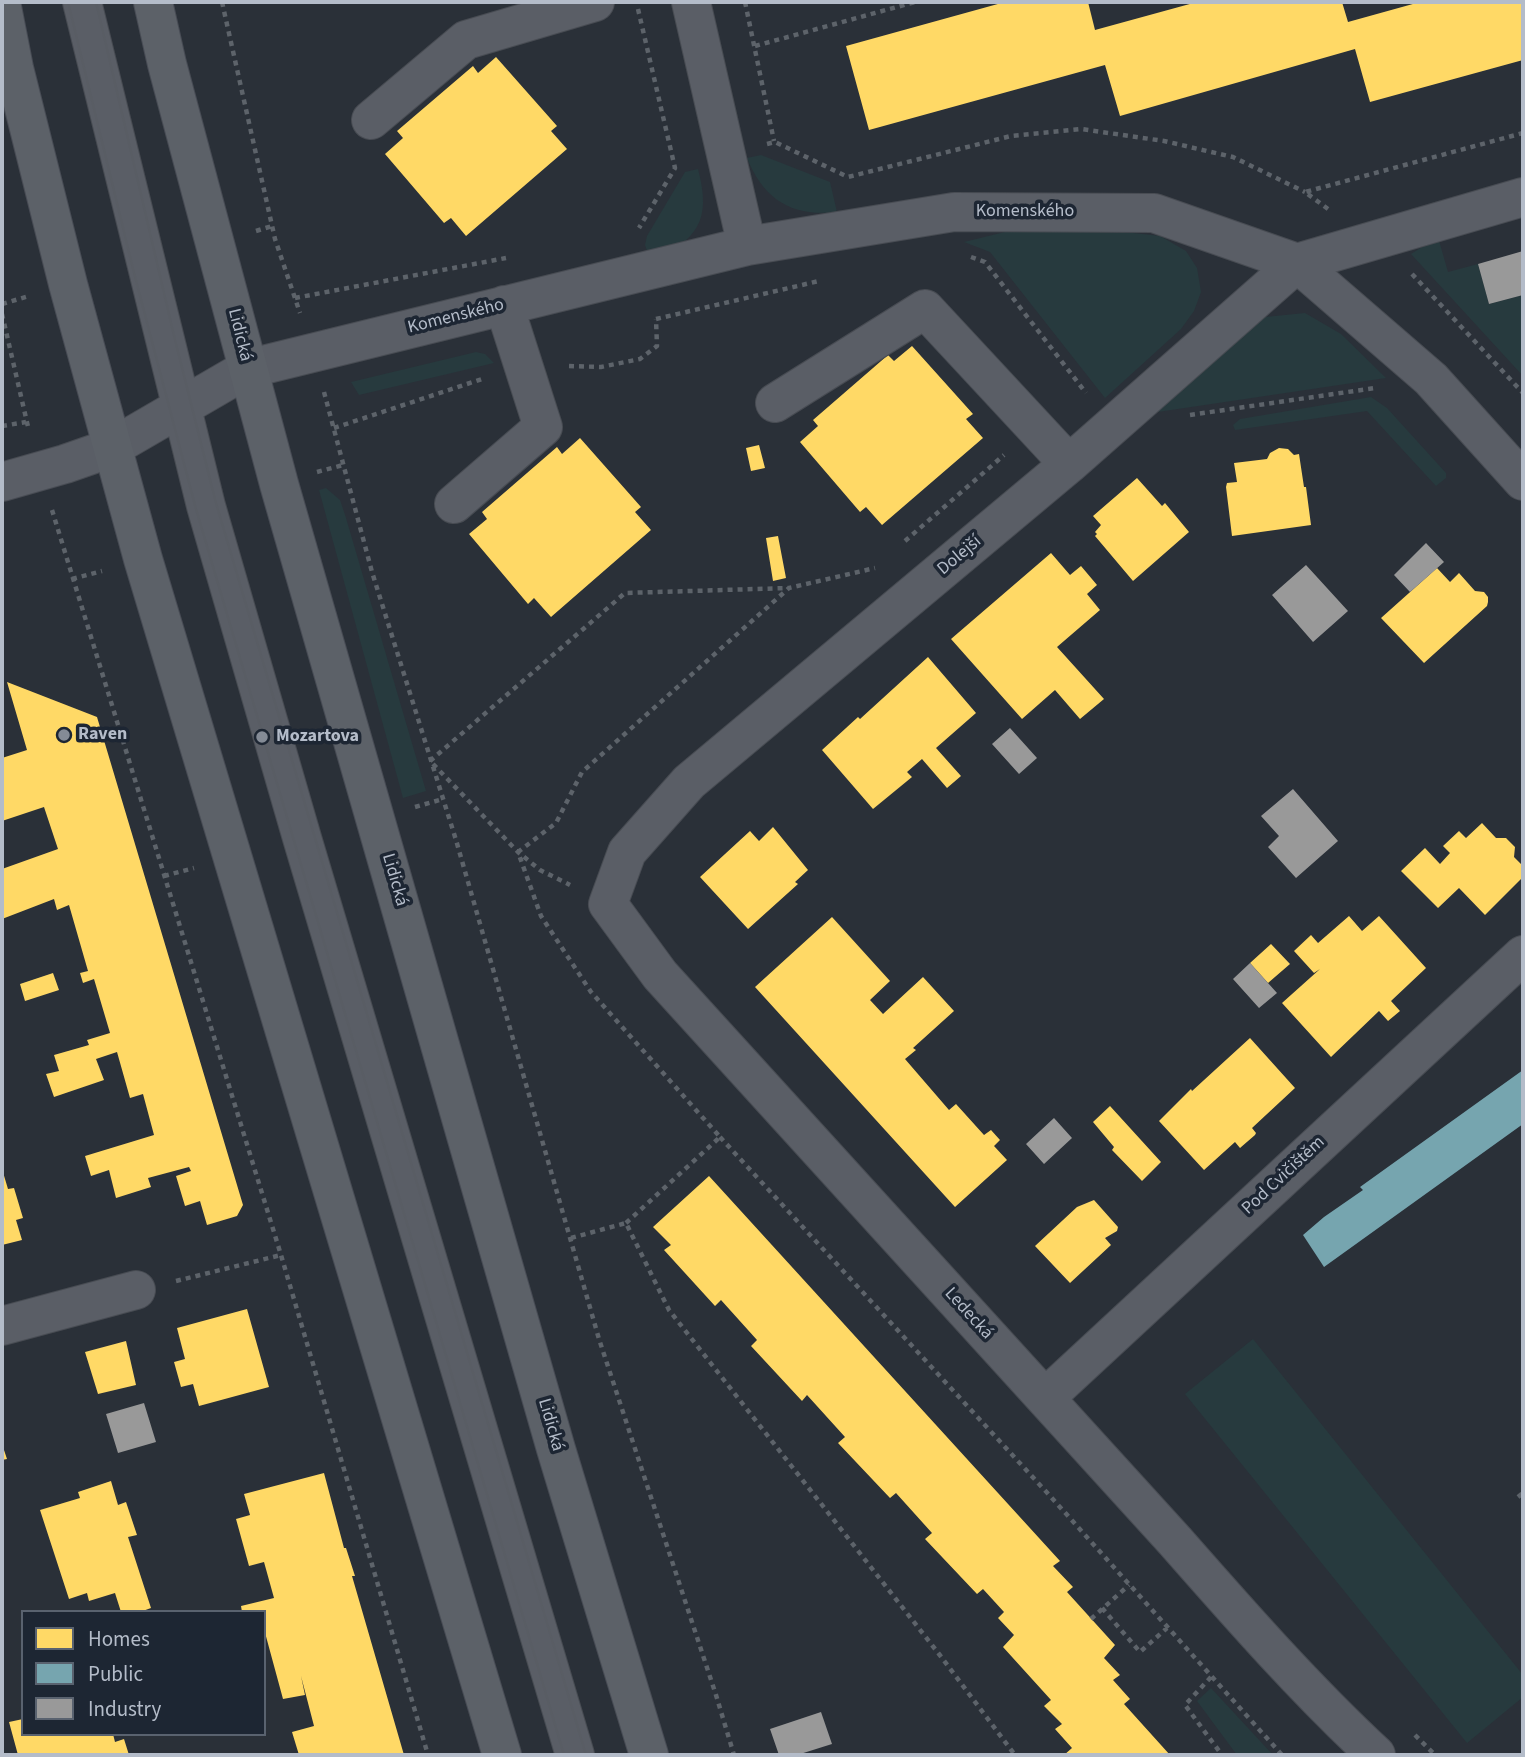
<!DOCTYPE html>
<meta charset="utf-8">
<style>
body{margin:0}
#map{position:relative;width:1525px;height:1757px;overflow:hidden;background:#2a3038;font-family:"Source Sans 3",sans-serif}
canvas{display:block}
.frame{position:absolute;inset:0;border:4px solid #b4bcc9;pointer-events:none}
.legend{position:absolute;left:21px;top:1610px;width:245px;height:126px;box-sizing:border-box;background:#1d2633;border:2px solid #59626f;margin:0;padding:9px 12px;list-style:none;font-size:21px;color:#b4bcc9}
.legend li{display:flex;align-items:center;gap:14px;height:35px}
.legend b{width:35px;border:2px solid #59626f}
</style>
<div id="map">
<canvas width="1525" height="1757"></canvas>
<div class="frame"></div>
<ul class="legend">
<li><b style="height:19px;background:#ffd966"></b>Homes</li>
<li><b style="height:19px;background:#76a5af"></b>Public</li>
<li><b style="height:19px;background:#999"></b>Industry</li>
</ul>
</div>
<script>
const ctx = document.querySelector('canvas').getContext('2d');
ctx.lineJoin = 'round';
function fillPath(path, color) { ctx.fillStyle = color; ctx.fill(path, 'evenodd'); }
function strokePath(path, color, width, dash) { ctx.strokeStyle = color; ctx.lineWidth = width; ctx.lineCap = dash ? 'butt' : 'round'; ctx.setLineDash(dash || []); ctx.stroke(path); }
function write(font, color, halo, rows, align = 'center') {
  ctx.font = font + ' "Source Sans 3",sans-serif'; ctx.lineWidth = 7; ctx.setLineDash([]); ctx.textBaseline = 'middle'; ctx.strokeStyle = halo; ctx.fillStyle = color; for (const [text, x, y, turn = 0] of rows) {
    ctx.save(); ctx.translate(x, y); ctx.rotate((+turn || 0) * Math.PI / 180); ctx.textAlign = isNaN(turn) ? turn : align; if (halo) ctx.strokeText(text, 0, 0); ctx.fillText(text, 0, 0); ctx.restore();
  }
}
const green = new Path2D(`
 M 761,155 L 830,182 L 837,212 C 792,217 764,200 747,158 Z
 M 698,169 C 712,222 697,239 651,262 L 645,245 L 647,236 L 685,172 Z
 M 1080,227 L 1160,236 L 1186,251 L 1197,268 L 1201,292 L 1194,311 L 1181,329 L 1105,398 L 990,252 L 964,242 L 1009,231 Z
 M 1438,237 L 1448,272 L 1478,264 L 1489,304 L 1523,295 L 1523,376 L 1411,254 Z
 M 1305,313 L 1341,334 L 1386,378 L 1151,413 L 1265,317 Z
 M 476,352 L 485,354 L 494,363 L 359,395 L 351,382 Z
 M 1371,397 L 1387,408 L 1446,473 L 1446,478 L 1436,486 L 1367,411 L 1235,430 L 1233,425 L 1240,419 Z
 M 326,488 L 340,500 L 346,518 L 426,791 L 403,798 L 319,490 Z
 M 1253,1339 L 1523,1675 L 1523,1697 L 1467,1743 L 1185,1394 Z
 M 1211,1688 L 1273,1755 L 1237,1755 L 1197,1701 Z`);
const homes = new Path2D(`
 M 1005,2 L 1088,2 L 1095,30 L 1197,2 L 1342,2 L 1348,22 L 1420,2 L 1523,2 L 1523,60 L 1370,102 L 1355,49 L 1120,116 L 1105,65 L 869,130 L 846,46 Z
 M 496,57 L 557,126 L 551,131 L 567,149 L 466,236 L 451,218 L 444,223 L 385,154 L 403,138 L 397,131 L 473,66 L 478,73 Z
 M 912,346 L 973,414 L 966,419 L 983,438 L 882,525 L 866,507 L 860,512 L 800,442 L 818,426 L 813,420 L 888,355 L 894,361 Z
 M 580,438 L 641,507 L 635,512 L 651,530 L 551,617 L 534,598 L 528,604 L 469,534 L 487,519 L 482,512 L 557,447 L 562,454 Z
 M 759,445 L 765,468 L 751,471 L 746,448 Z
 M 1279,448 L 1288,449 L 1294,455 L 1299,454 L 1304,487 L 1306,487 L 1311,525 L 1232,536 L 1226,487 L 1227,483 L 1237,482 L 1234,463 L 1267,459 L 1270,453 Z
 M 1137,478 L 1162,506 L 1165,503 L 1189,532 L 1133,581 L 1095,536 L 1097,534 L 1095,532 L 1101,525 L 1093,516 Z
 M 778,536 L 786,578 L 773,581 L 766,538 Z
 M 1051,553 L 1070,575 L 1081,566 L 1097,585 L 1087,594 L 1100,610 L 1057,647 L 1104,699 L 1080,719 L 1055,690 L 1022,719 L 951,639 Z
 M 1437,568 L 1450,582 L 1459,573 L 1475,591 L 1484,592 L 1488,597 L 1488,602 L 1487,606 L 1424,663 L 1381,618 Z
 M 928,657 L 976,713 L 936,748 L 961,776 L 947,788 L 922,759 L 907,772 L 912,777 L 873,809 L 822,750 L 858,717 L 860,719 Z
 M 7,682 L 97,717 L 243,1205 L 237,1216 L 207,1225 L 200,1201 L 185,1206 L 176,1176 L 191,1171 L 189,1167 L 148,1178 L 151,1187 L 116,1198 L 109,1170 L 91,1176 L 85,1156 L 154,1135 L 143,1094 L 130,1098 L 117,1052 L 96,1059 L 104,1080 L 54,1097 L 46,1074 L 59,1071 L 54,1055 L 89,1045 L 87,1040 L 110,1033 L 94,979 L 83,983 L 80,973 L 88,971 L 69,905 L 57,910 L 54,899 L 2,919 L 2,869 L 58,849 L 44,807 L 2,821 L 2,758 L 27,750 Z
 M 1482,823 L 1496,838 L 1506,838 L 1515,847 L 1514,857 L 1523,866 L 1523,877 L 1485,915 L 1459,888 L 1438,908 L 1401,871 L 1425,848 L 1440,864 L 1450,853 L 1443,846 L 1459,831 L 1466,838 Z
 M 773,827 L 808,870 L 795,882 L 798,884 L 748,929 L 700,877 L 750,831 L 759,841 Z
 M 1349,916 L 1362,931 L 1379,916 L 1426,968 L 1391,1001 L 1400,1011 L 1388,1021 L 1379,1011 L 1331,1057 L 1282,1003 L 1320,969 L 1314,973 L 1294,951 L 1311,935 L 1318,943 Z
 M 832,917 L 890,981 L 870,1000 L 883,1014 L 923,977 L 954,1011 L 913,1048 L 916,1050 L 905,1059 L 949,1110 L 956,1104 L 984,1135 L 991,1130 L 1000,1140 L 994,1146 L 1007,1160 L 955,1207 L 755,987 Z
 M 1271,944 L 1290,964 L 1268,983 L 1250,963 Z
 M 53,973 L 59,990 L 25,1001 L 20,984 Z
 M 1250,1038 L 1295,1088 L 1252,1128 L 1256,1133 L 1255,1135 L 1240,1148 L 1235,1142 L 1204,1170 L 1159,1121 L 1191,1089 L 1192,1091 Z
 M 1110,1106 L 1161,1162 L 1142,1181 L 1112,1150 L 1114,1147 L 1093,1122 Z
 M 2,1169 L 8,1189 L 14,1188 L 23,1218 L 16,1220 L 22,1240 L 2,1245 Z
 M 709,1176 L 1060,1561 L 1053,1566 L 1073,1587 L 1067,1592 L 1115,1645 L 1104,1658 L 1120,1675 L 1113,1680 L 1130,1699 L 1124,1704 L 1170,1755 L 1064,1755 L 1072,1748 L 1055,1729 L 1062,1724 L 1044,1706 L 1051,1700 L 1003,1647 L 1014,1635 L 998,1618 L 1004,1612 L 983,1589 L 977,1594 L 925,1539 L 932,1533 L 896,1493 L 890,1498 L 838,1443 L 845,1437 L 807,1395 L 802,1401 L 751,1346 L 757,1340 L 721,1300 L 715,1306 L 664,1250 L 671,1245 L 653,1227 Z
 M 1094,1200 L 1118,1227 L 1117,1231 L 1105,1238 L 1111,1245 L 1070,1283 L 1035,1246 L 1077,1207 Z
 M 247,1309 L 269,1387 L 199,1406 L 193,1384 L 181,1387 L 174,1362 L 185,1359 L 177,1328 Z
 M 126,1341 L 136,1385 L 98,1394 L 85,1352 Z
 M 2,1444 L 7,1459 L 2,1460 Z
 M 324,1473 L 344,1548 L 346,1548 L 355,1576 L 352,1576 L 404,1755 L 299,1755 L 292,1732 L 314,1726 L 301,1676 L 305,1695 L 283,1699 L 264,1629 L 264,1612 L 242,1612 L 241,1606 L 274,1598 L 264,1562 L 249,1566 L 236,1519 L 250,1515 L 244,1494 Z
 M 111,1481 L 118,1505 L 126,1502 L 137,1535 L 128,1537 L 151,1608 L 140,1612 L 121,1612 L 115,1593 L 89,1601 L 87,1593 L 69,1599 L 40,1510 L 80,1498 L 78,1492 Z
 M 23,1719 L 23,1734 L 113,1734 L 115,1742 L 124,1739 L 129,1755 L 18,1755 L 9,1722 Z`);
const public = new Path2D(`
 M 1523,1070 L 1523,1124 L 1324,1267 L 1303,1235 L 1324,1217 L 1363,1190 L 1360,1187 Z`);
const industry = new Path2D(`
 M 1523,251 L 1523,295 L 1489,304 L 1478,264 Z
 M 1426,543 L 1444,562 L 1410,592 L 1394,575 Z
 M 1306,565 L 1348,611 L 1313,642 L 1272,595 Z
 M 1010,728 L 1037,758 L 1019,774 L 992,744 Z
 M 1293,789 L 1338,841 L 1296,878 L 1268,847 L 1279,836 L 1261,816 Z
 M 1250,963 L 1277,993 L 1259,1008 L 1233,979 Z
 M 1054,1118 L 1072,1138 L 1044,1164 L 1026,1144 Z
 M 144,1403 L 156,1442 L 118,1453 L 106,1414 Z
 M 821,1712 L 832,1744 L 797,1755 L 779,1755 L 770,1729 Z`);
const path = new Path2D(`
 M 222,2 L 275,239 L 300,313
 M 745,2 L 774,141
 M 638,9 L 675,168 L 639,228
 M 755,46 L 915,2
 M 767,144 L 775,142 L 848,177 L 1011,136 L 1081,129 L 1164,141 L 1233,157 L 1305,192
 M 1328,209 L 1305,192 L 1523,133
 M 256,231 L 272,226
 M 971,257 L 985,262 L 1086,393
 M 1412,274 L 1523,393
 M 295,298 L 506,258
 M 2,304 L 29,296
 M 2,314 L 29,431
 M 656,319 L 819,281
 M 569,366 L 601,367 L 640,359 L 657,346 L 656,319
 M 324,392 L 372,572 L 456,840 L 599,1339 L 716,1695 L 734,1755
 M 1190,415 L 1375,388
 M 2,426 L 26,422
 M 334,428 L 485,378
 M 317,472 L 343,465
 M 52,510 L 281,1255 L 428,1755
 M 905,541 L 1004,455
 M 72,579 L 102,571
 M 430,761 L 625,593 L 789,588
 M 433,764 L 518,852 L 540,870 L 570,885
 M 415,807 L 443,799
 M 164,876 L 194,868
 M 720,1137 L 1051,1497 L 1282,1755
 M 626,1223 L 720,1137 L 591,992 L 541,916 L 518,852 L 556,823 L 582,772 L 789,588 L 875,568
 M 571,1238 L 626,1223 L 669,1310 L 939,1654 L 1015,1755
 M 176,1281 L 281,1255
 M 1518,1497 L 1523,1493
 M 1102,1608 L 1140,1652 L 1167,1628
 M 1091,1619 L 1129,1585
 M 1211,1677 L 1185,1705 L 1222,1755
 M 1415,1735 L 1435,1755`);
const minor = new Path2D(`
 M 82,2 L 206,506 L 302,838 L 575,1755
 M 691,2 L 747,246
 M 371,120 L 466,40 L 595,2
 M 775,403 L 925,309 L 1069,464
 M 2,482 L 65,464 L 111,448 L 247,369 L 747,246 L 954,212 L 1154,213 L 1297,263 L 1431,379 L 1523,481
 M 454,504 L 543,427 L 504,305
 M 2,1326 L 136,1290
 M 1045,1398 L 1523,955
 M 1376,1755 C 1304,1688 1240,1615 1175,1541 L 660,975 L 608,904 L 627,852 L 689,782 L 1069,464 L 1297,263 L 1523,197`);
const major = new Path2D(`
 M 153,2 L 167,64 L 279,484 L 556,1449 L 649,1755
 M 2,7 L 14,68 L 68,284 L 143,559 L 502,1755`);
const tram = new Path2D(`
 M 68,2 L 134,273 L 196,509 L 564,1755
 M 96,2 L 175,340 L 216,503 L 586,1755`);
const markers = [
 [64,735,7,"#848b96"],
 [262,737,7,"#848b96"]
];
const streetNames = [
 ["Komenského",1025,212],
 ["Komenského",456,317,-14],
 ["Lidická",239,335,76],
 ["Dolejší",960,556,-40],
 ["Lidická",394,880,74],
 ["Pod Cvičištěm",1284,1176,-43],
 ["Ledecká",968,1314,48],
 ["Lidická",550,1425,74]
];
const poiNames = [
 ["Raven",78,735],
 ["Mozartova",276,737]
];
fillPath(green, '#273a3e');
fillPath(homes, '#ffd966');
fillPath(public, '#76a5af');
fillPath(industry, '#999');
strokePath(minor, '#484c53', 40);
strokePath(major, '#484c55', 40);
strokePath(path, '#5d636a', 4.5, [5, 5]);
strokePath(minor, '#5a5e66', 38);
strokePath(major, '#5c6168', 38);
strokePath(tram, '#595d64', 2);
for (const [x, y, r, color] of markers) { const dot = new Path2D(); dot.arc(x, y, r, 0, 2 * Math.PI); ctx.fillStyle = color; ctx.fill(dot); strokePath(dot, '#1d2633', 2.5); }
write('18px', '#b4bcc9', '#1d2633', streetNames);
write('bold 18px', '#b4bcc9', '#1d2633', poiNames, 'left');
</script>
